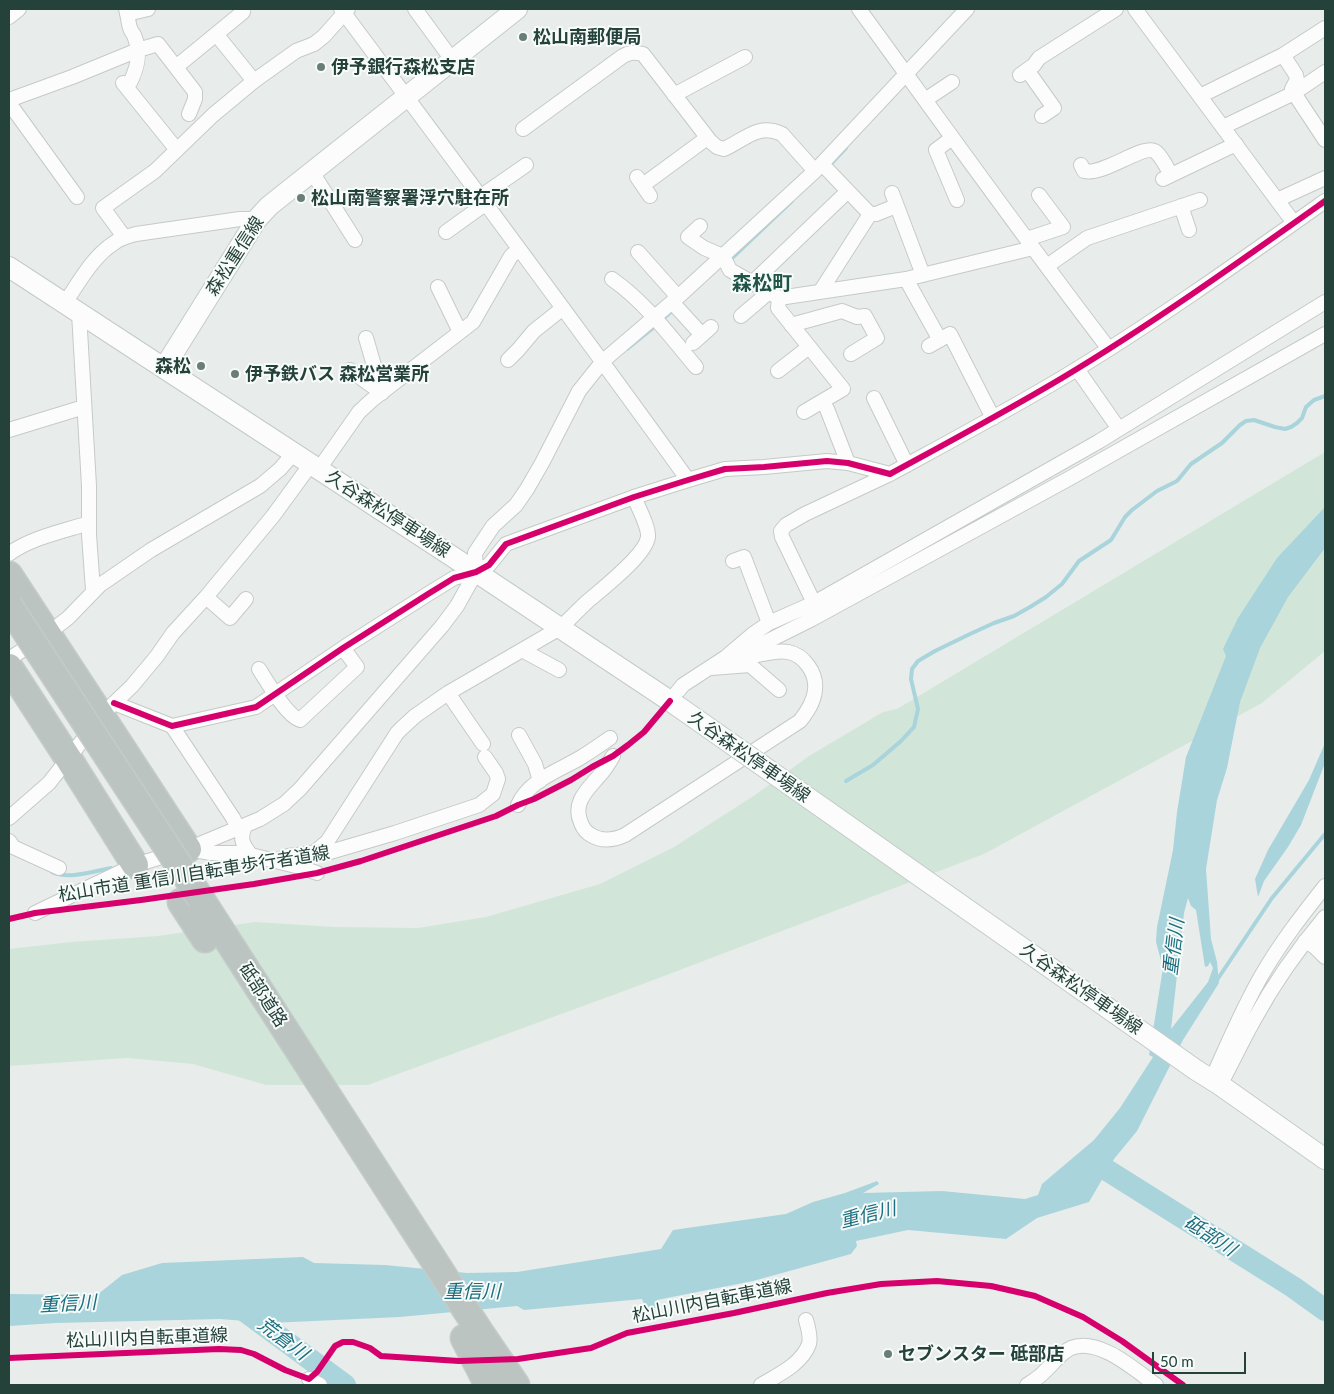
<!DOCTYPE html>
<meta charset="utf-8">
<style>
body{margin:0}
#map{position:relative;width:1334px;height:1394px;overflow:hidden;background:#e8edeb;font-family:Lato,sans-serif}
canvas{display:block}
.frame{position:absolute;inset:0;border:10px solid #24423a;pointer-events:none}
.scale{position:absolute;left:1152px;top:1352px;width:94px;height:22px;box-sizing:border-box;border:2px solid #24423a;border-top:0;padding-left:6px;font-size:15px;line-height:18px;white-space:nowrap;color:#24423a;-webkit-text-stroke:4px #f7fbf9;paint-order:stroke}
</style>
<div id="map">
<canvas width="1334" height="1394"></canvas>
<div class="frame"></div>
<div class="scale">50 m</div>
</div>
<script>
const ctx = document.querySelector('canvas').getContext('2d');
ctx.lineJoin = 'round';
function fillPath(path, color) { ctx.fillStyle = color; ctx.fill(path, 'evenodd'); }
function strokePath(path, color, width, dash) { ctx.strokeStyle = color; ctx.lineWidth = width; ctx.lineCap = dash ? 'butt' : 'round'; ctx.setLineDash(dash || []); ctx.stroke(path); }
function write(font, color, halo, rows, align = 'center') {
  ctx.font = font + ' Lato,"Noto Sans JP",sans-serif'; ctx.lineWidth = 4; ctx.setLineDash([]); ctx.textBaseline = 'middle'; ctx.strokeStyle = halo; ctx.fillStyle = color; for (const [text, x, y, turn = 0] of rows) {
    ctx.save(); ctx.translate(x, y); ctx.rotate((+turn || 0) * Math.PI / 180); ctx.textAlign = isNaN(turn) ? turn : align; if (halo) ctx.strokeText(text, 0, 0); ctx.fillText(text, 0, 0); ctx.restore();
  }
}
const green = new Path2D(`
 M 1325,452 L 1325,651 L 1262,703 L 984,854 L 643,984 L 368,1085 L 266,1085 L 193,1064 L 127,1058 L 9,1066 L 9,949 L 71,942 L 158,936 L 255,922 L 335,927 L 418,928 L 486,917 L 600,884 L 674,847 L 755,795 L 809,756 L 883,712 L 897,709 Z`);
const water = new Path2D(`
 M 1325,507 L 1325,548 L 1288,597 L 1260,648 L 1240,702 L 1227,768 L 1217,800 L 1206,869 L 1211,939 L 1217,962 L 1219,983 L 1183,1040 L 1137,1131 L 1114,1159 L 1089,1202 L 1037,1218 L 1006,1239 L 908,1230 L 856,1241 L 857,1246 L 851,1254 L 753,1281 L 657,1300 L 656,1308 L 646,1309 L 642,1299 L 524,1310 L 517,1306 L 400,1317 L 270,1323 L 220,1319 L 56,1323 L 9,1326 L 9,1294 L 97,1295 L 122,1275 L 162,1263 L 303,1257 L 314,1263 L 385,1265 L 467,1273 L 517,1272 L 661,1249 L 673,1230 L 786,1214 L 813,1202 L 845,1193 L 877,1181 L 879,1184 L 863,1193 L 942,1191 L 1025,1199 L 1038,1195 L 1042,1184 L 1094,1140 L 1120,1108 L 1153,1057 L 1149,1055 L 1163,968 L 1156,942 L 1157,927 L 1173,850 L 1177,812 L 1186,757 L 1226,656 L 1223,649 L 1238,618 L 1277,558 ZM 1188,898 L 1191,906 L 1196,910 L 1205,967 L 1208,966 L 1210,962 L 1213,968 L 1208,982 L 1171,1029 L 1184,913 Z
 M 1325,743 L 1325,763 L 1301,825 L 1288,847 L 1264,881 L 1258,897 L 1255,879 L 1268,850 L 1309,780 Z`);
const stream = new Path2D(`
 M 831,164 L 846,148
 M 731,259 L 792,201
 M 664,318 L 672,311
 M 627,349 L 653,328
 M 846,781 L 873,765 L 901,741 L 914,727 L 918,709 L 911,679 L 912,669 L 918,661 L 935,651 L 970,634 L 994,623 L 1014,616 L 1030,607 L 1046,597 L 1062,584 L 1079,561 L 1111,540 L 1125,517 L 1132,510 L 1157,491 L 1177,481 L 1191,464 L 1222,443 L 1240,425 L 1246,421 L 1254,420 L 1275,427 L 1285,429 L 1291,427 L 1297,423 L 1302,418 L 1306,407 L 1314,400 L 1325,396
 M 52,872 C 68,880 94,871 111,868
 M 1217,980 L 1272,898 L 1325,834`);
const river = new Path2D(`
 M 1094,1162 L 1293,1287 L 1325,1310
 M 235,1304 L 345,1385`);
const street = new Path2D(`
 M 126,9 C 128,15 128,22 130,28 C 130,29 133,34 134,35 C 142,54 137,71 127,88
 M 341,9 C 457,165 574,321 688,480
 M 415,9 L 453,61
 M 859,9 C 942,123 1023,237 1109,349
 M 1135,9 L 1294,223
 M 127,14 L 148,9
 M 9,17 L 19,9
 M 216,34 L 254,81
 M 1283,55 L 1296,75 L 1297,80 L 1292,89 L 1294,93 L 1325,72
 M 176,67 L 243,12
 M 1027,70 L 1054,108 L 1042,116
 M 1020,75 L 1034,65 L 1039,58 L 1116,9
 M 123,83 L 177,150
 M 674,95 L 745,57
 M 1200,96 L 1283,55 L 1325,28
 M 9,100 L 72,77 L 138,50 L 158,44 L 195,92 L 195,99 L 189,114
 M 925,100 L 952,82
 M 9,103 L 77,197
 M 1223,127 L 1294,93 L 1325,140
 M 523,129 L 623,56 C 630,52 635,52 643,54 L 710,141 L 717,147 L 724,149 C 746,139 758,123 782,134 L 815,171
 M 952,138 L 936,150 L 957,200
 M 1081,165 L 1084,171 C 1104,176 1145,142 1156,152 C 1162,157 1167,168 1171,175
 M 312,172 L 355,240
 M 637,177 L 650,196
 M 1163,179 L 1236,144
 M 643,185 L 707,138
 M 892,193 L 923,275
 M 480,197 L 526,165
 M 1277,200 L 1325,178
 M 1181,206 L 1189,230
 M 870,214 L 876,214 L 896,206
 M 700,226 L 688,237 L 704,248 L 723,256 L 730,270 L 779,298 L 906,279 L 1033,248
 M 446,232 L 485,204
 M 123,238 L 122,234 L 103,208 L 155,171 L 213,115 L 254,81 L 296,51 L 314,44 L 324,36 L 348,9
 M 1027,239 L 1063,227 L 1039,195
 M 638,252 L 678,297
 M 1047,266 L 1087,238 L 1200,200
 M 612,279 C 646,303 670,336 696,367
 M 906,279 L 940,340
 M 752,283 L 848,191
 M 438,287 L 460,332
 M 820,292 L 870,214 L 822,164
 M 779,298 L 778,308 L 843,389 L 804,412
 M 672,302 L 702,335
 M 64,304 C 79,283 92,257 114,243 C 120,238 128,236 136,234 L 240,219 L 257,219
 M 79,313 L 89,486 L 89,535 L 93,590
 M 741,316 L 768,293
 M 791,325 L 842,311 L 857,317 L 865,316 L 877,338 L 851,354
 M 693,343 L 711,327
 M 929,346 L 950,334 L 993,418
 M 508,360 L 518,350 L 534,331 L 563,308
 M 1077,369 L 1119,429
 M 350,370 L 382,393 L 366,338
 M 778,371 L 809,347
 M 874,398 L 907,465
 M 827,409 L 848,463
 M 9,430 L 84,407
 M 319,469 L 359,412 L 372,400 L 473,322 L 511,256 L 519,249
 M 9,554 C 30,538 64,531 89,523
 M 733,561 L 744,557 L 769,623
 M 206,597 L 230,618 L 246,599
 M 814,603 L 782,537 L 781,531 L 786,525 L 805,514 L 890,474
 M 522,650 L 559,670
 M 727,656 L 753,634 L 769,623 L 814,603 L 1098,442 L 1325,302
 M 9,659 L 47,634 L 68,618 L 100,585 L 151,550 L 260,486 L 280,469 L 294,453
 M 711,668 L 750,665 L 779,690
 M 259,669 C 268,683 286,715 300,720 L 357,667 L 343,648
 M 448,693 L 483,744
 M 670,701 L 683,685 L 726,657 L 740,655 L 812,619 L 1070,478 L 1325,334
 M 114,703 L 172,726 L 256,707 L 343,648 L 428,594 L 454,578 L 476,572 L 489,565 L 506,544 L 634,497 L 688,480 L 725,469 L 764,467 L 827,461 L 848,463 L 890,474 C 947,443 1005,412 1062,378 C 1152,324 1239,262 1325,201
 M 108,709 L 132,686 L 157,656 L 173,633 L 206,597 L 273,516 L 311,464
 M 172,726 L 233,818 L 238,828
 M 519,735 L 535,764 L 540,781
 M 613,756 C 609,763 605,770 599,776 C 587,790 572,803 581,823 C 583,828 587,833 591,835 C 602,842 614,840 625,835 L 800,721 C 807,712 814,702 815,690 C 817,673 804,655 788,652 C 773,649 760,657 745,656
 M 518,805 C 529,780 558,771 580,758 C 590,752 600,745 610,738
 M 9,818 L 49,783 L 93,727
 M 245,826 C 239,839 243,845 251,855
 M 9,841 L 13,847 L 59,868
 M 188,849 L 260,819 L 284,804 L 300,789 L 442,626 L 457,606 L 476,572 L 475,553 L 493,526 L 516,505 L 527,489 L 542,463 L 579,391 L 603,361 L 678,297 L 815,171 L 967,9
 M 315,852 L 322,853 L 330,852 L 395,833 L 479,805 L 493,794 L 498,779 L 496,773 L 485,757
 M 274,861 L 288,856 L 306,854 L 315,852 L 327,842 L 397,733 L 402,728 L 415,716 L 448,693 L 560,628 C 570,619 578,610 588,601 C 602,589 646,555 648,537 C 649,527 638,507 634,497
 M 35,913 L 135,865 L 188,849 L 211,853 L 239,853 L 251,855 L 300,867 L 317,873
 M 1305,941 L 1315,947 L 1325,957
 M 1315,947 L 1325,935
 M 1212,1079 C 1228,1043 1243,1007 1263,973 C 1281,942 1303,914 1325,886
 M 1220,1085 C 1232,1063 1242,1041 1254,1020 C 1274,983 1298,949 1325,917
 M 309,1379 L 320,1385
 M 761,1385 C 778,1375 802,1364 809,1344 C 811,1337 808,1327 806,1320
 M 1027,1385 C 1033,1381 1040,1377 1045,1371 C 1053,1364 1060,1353 1071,1348 C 1099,1337 1135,1370 1156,1385`);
const secondary = new Path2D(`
 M 9,267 L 476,572 L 676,705
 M 164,368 L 257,219 L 269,206 L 517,9
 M 1196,1070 L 1220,1085 L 1325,1159`);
const highway = new Path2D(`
 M 9,575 L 188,849
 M 9,667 L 68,758 L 135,865
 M 201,899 L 482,1335 L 516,1385
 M 181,902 L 205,939
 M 464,1338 L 488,1385`);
const secondaryBridge = new Path2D(`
 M 676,705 L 1196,1070`);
const highwayBridge = new Path2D(`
 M 9,606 L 201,899`);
const cycleway = new Path2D(`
 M 114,703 L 172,726 L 256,707 L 343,648 L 428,594 L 454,578 L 476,572 L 489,565 L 506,544 L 634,497 L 688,480 L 725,469 L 764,467 L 827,461 L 848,463 L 890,474 C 947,443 1005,412 1062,378 C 1152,324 1239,262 1325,201
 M 9,919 L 35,913 L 141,900 L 254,884 L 317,873 L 361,861 L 496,816 L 518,805 L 534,799 L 571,780 L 592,767 L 613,756 L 628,745 L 644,732 L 670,701
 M 9,1358 L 219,1349 L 241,1350 L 254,1354 L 285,1370 L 309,1379 L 317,1372 L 335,1346 L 343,1342 L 353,1342 L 370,1348 L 381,1356 L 459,1361 L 518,1359 L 591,1348 L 627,1333 L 734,1313 L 827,1293 L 881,1284 L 937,1281 L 991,1286 L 1035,1296 L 1083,1317 L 1122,1341 L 1183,1385`);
const markers = [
 [523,37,5,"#697e78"],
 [321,67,5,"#697e78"],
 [301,198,5,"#697e78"],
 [201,366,5,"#697e78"],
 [235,374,5,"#697e78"],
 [888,1354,5,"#697e78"]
];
const poiNames = [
 ["松山南郵便局",533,37],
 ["伊予銀行森松支店",331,67],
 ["松山南警察署浮穴駐在所",311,198],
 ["森松",191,366,"right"],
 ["伊予鉄バス 森松営業所",245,374],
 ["セブンスター 砥部店",898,1354]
];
const streetNames = [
 ["森松重信線",235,256,-57],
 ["久谷森松停車場線",388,514,33],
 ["久谷森松停車場線",749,757,35],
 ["松山市道 重信川自転車歩行者道線",194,874,-9],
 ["久谷森松停車場線",1081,989,35],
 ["砥部道路",263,995,57],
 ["松山川内自転車道線",712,1301,-11],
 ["松山川内自転車道線",147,1338,-2]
];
const waterNames = [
 ["重信川",1174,947,-83],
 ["重信川",868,1215,-14],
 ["砥部川",1210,1236,33],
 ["重信川",472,1292],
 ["重信川",68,1304,-3],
 ["荒倉川",283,1339,37]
];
const quarterNames = [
 ["森松町",762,284]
];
fillPath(green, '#d1e6d8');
fillPath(water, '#a9d4db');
strokePath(stream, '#a9d4db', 4);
strokePath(river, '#a9d4db', 22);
strokePath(street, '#c5cac8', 16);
strokePath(secondary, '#c3cbc8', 22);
strokePath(highway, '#c3ccc9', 29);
strokePath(street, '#fcfcfc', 14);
strokePath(secondary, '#fcfcfc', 20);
strokePath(highway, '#bcc4c2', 26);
strokePath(secondaryBridge, '#c3cbc8', 22, []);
strokePath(highwayBridge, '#c3ccc9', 29, []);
strokePath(secondaryBridge, '#fcfcfc', 20);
strokePath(highwayBridge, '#bcc4c2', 26);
strokePath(cycleway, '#d6006c', 6);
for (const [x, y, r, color] of markers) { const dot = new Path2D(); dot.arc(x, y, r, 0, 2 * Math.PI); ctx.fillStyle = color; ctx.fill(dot); strokePath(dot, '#f7fbf9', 2); }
write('bold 18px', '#24423a', '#f7fbf9', poiNames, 'left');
write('18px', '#24423a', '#f7fbf9', streetNames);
write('italic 19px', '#1c6f80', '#f7fbf9', waterNames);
write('bold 20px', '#1f5548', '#f7fbf9', quarterNames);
</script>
